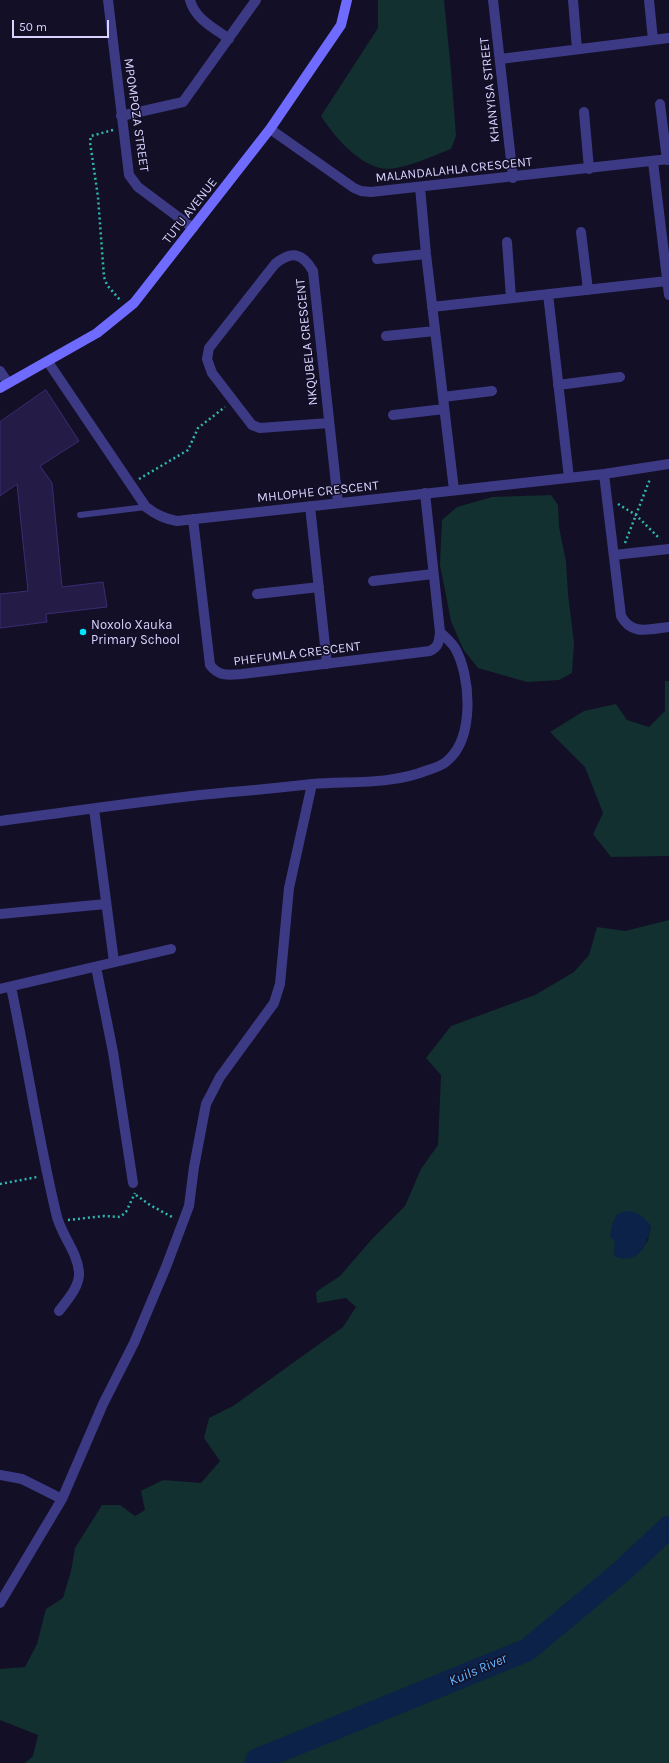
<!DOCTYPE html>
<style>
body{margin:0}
#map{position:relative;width:669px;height:1763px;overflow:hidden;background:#130f26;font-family:Karla,sans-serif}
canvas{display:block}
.scale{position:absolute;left:12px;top:20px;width:97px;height:18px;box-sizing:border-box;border:2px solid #d9d4ff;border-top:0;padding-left:5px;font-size:12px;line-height:14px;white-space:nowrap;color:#d9d4ff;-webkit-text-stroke:3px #130f26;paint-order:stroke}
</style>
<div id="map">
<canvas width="669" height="1763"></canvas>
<div class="scale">50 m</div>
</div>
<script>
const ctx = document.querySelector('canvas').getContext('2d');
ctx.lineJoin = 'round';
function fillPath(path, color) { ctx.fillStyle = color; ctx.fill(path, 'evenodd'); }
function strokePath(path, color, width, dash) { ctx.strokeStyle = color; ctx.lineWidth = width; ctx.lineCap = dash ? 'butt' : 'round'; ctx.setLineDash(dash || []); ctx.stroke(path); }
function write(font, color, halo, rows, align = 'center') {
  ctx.font = font + ' Karla,sans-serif'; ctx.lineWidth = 3; ctx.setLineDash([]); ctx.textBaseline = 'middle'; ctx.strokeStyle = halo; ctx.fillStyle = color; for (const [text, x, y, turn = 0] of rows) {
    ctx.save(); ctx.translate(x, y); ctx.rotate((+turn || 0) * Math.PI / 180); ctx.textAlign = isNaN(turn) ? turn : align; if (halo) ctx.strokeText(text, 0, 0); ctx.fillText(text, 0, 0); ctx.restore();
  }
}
const green = new Path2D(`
 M 378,0 L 444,0 L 451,70 L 456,136 L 451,149 C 435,155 397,173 380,168 C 356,162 334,136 321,116 L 378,28 Z
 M 551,495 L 558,505 L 559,527 L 566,561 L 568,594 L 574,643 L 572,673 L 559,680 L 527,682 L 478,668 L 463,649 L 451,621 L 440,565 L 442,520 L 457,507 L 492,497 Z
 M 665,681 L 669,681 L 669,856 L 611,857 L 593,834 L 603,813 L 585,767 L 550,732 L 584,711 L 616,704 L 627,720 L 649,727 L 665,711 Z
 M 669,920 L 669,1763 L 25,1763 L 33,1756 L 38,1735 L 0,1720 L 0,1669 L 25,1667 L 37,1644 L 46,1609 L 63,1598 L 71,1571 L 75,1548 L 102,1505 L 120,1505 L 135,1516 L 145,1510 L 141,1491 L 163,1480 L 201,1483 L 220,1461 L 204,1438 L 209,1418 L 233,1406 L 343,1327 L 356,1307 L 346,1298 L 317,1303 L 316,1292 L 340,1276 L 372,1239 L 405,1206 L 421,1169 L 438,1145 L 441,1075 L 426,1058 L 451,1026 L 535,995 L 574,972 L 589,955 L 597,927 L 625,931 ZM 651,1226 L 648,1240 L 641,1251 L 614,1252 L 616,1243 Z`);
const water = new Path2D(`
 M 627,1211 C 639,1212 644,1217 651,1226 C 647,1245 639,1265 615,1257 L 614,1252 L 615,1243 L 610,1236 L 612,1224 L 617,1214 Z`);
const river = new Path2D(`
 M 256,1763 L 257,1760 L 527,1650 L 622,1571 L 669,1527`);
const building = new Path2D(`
 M 46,390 L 79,441 L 40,466 L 52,483 L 62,587 L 103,582 L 107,607 L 46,614 L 47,622 L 0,628 L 0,594 L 28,591 L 17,484 L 0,496 L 0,422 Z`);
const path = new Path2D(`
 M 113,130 L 91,136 L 90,142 L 98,197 L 104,277 L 107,285 L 120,300
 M 139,479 L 188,450 L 198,428 L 225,407
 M 618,504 L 636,515 L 660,539
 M 625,543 L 650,479
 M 0,1184 L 37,1177
 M 136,1195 L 150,1205 L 174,1218
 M 68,1220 L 104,1216 L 120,1217 L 126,1212 L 135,1193`);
const lane = new Path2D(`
 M 80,515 L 146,507`);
const street = new Path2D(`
 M 108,0 L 129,175 L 138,187 L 193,228
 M 190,0 C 195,19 214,28 229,39
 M 493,0 L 513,178
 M 573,0 L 577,49
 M 649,0 L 653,40
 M 500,59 L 669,38
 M 660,104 L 667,160
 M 584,112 L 589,169
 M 121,116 L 183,102 L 256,0
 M 270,129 L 354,188 L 361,191 L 371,192 L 669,159
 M 653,162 L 669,295
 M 420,187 L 426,254 L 454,490
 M 581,232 L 588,290
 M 507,242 L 511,298
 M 377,259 L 426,254
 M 548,294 L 569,478
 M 432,307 L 667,281
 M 386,336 L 435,331
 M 48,362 L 146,507 C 156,515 165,519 177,521 L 604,474 L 669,464
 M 0,371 L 8,383
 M 558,385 L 620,377
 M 443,397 L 492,391
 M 393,415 L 444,409
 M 329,423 L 260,428 L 252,425 L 212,373 L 207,359 L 209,348 L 275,264 C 291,251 302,252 313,271 L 338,503
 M 604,474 L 621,616 C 632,636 649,629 669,627
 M 310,506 L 327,664
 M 193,519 L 210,665 C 219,677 229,675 242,674 L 430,651 C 439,647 439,641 440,632 L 425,493
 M 614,555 L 669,549
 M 373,581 L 433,574
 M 257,594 L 319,587
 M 94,809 L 114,962
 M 0,821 C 77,811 153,799 231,792 C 258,790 285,787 312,784 C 351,781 391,785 428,770 C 434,768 442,766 447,761 C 475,738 471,676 455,648 C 451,642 445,637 440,632
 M 0,914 L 106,904
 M 96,967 L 113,1052 L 133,1183
 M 11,987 C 27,1062 38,1138 56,1213 C 60,1234 77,1250 79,1272 C 80,1287 67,1300 59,1311
 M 0,989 L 171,949
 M 0,1475 L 22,1479 L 62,1499
 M 0,1603 L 62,1499 L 103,1404 L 134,1343 L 166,1267 L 189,1206 L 194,1167 L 206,1104 L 220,1077 L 274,1003 L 280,984 L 289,888 L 312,784`);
const secondary = new Path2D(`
 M 0,388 L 97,333 L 134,303 L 270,129 L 341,25 L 347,0`);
const markers = [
 [83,632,4,"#00e5ff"]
];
const streetNames = [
 ["KHANYISA STREET",490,90,-96],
 ["MPOMPOZA STREET",136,115,82],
 ["MALANDALAHLA CRESCENT",454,170,-6],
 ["TUTU AVENUE",190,211,-52],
 ["NKQUBELA CRESCENT",307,342,-96],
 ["MHLOPHE CRESCENT",318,492,-6],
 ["PHEFUMLA CRESCENT",297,654,-7]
];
const poiNames = [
 ["Noxolo Xauka",91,625],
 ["Primary School",91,640]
];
const waterNames = [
 ["Kuils River",478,1670,-23]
];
fillPath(green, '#12302f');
fillPath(water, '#0c2248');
strokePath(river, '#0c2248', 23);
fillPath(building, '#241b47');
strokePath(building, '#3b2d73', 1);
strokePath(path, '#2fb8b0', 2.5, [2, 3]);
strokePath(lane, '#3d3a85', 6);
strokePath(street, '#3d3a85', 10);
strokePath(secondary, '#6f6bff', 10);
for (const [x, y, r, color] of markers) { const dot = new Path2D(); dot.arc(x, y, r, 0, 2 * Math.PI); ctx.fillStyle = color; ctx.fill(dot); strokePath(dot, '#130f26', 1.5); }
write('13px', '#d9d4ff', '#130f26', streetNames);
write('13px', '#d9d4ff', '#130f26', poiNames, 'left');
write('italic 14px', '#62b6ff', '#130f26', waterNames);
</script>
